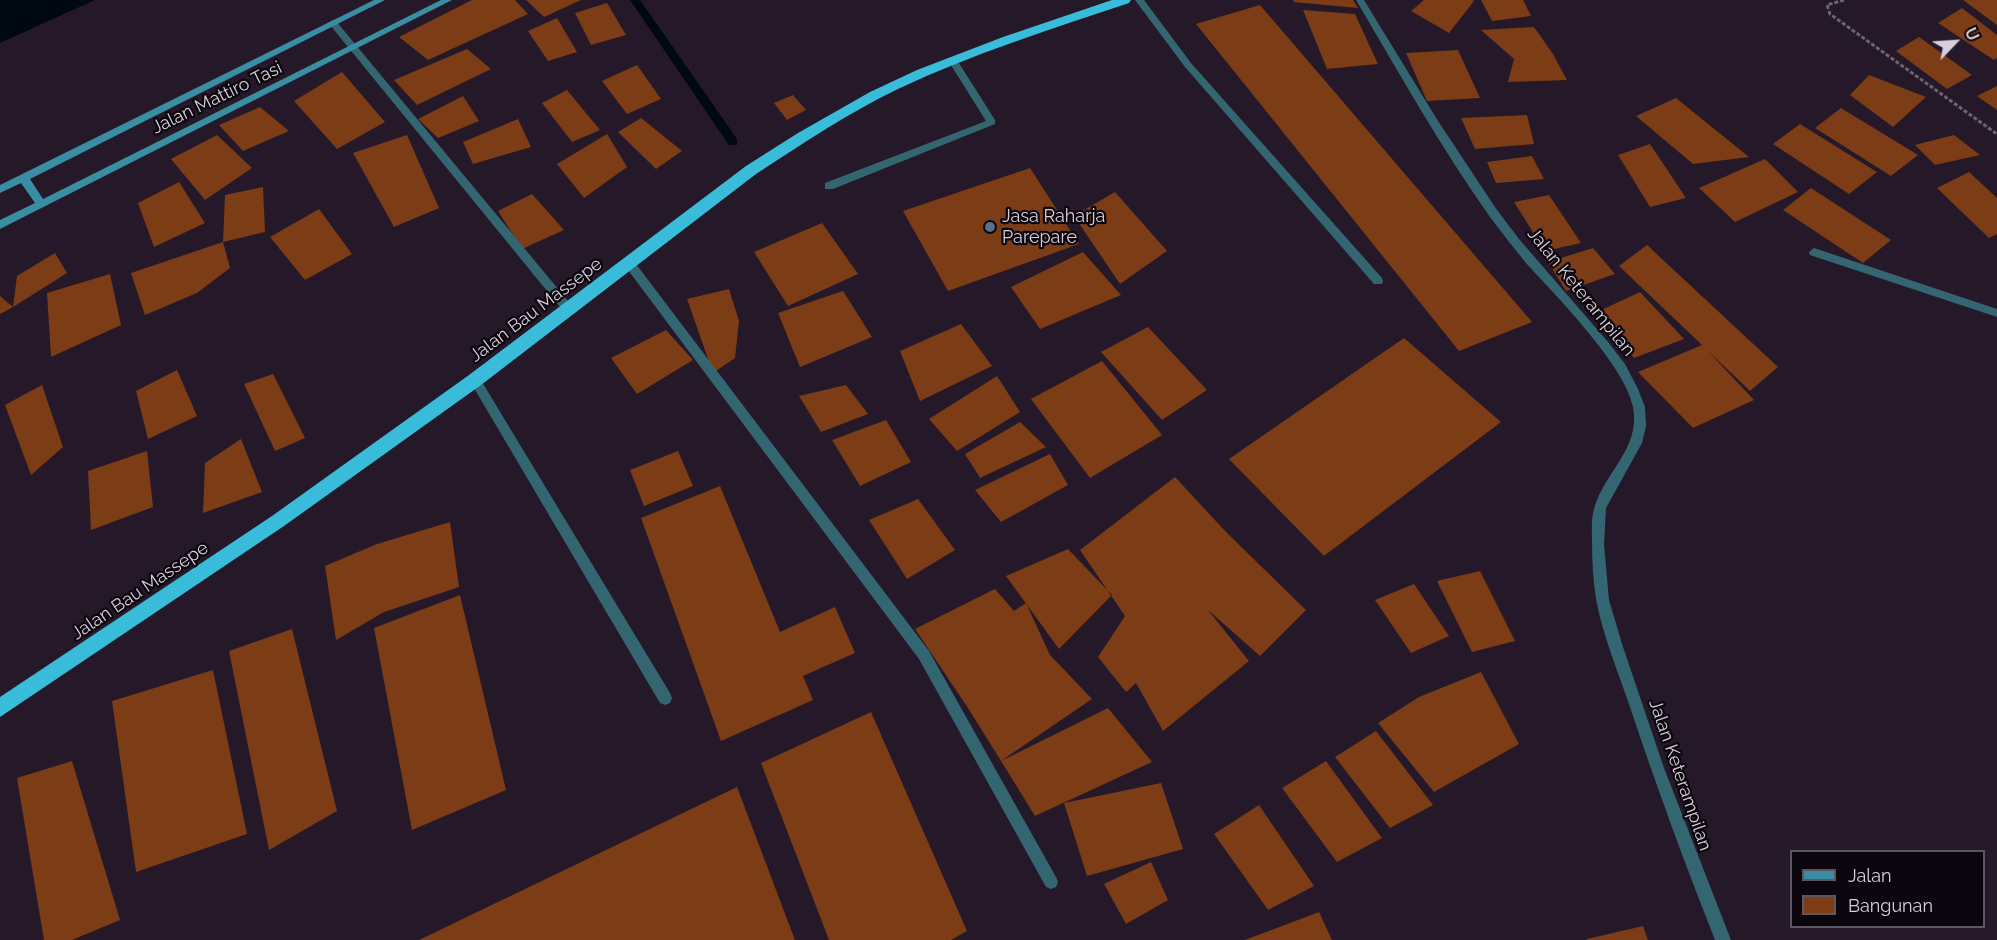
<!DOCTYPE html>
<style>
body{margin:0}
#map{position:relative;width:1997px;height:940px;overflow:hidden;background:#241829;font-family:Raleway,sans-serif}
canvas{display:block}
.legend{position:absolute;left:1790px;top:850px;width:195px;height:78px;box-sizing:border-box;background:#0b060d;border:2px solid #5d565f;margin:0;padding:8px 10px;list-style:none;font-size:18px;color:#d7ceda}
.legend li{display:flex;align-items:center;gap:12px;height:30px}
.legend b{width:30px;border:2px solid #5d565f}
.north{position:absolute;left:1925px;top:12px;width:60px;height:60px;-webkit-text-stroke:4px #0b060d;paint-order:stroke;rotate:65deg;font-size:16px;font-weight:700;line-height:24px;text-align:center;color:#d7ceda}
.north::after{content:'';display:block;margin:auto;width:21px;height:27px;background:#d7ceda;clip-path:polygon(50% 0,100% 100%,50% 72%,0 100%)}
</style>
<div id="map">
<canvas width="1997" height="940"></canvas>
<ul class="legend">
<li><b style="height:8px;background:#398ea3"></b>Jalan</li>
<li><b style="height:16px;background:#7c3c16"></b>Bangunan</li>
</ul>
<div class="north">U</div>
</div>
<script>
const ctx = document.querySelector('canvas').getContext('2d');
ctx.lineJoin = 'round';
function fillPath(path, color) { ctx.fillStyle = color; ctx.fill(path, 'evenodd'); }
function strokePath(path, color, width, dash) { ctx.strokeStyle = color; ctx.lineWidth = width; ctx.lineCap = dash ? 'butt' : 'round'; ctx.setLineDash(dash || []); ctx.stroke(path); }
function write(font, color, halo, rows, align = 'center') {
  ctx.font = font + ' Raleway,sans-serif'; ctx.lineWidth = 4.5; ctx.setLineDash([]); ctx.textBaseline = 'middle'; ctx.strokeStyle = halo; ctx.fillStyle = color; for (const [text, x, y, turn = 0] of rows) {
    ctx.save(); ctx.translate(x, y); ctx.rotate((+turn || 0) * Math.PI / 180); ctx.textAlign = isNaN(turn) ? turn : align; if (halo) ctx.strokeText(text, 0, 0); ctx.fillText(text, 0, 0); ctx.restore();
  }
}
const water = new Path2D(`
 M 0,0 L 95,0 L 0,43 Z`);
const stream = new Path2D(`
 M 630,0 L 640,0 L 737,139 L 737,145 L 729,145 Z`);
const building = new Path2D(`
 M 472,0 L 515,0 L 528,14 L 428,60 L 399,37 Z
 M 526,0 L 581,0 L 544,17 Z
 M 1294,0 L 1353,0 L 1358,8 L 1293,2 Z
 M 1424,0 L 1472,0 L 1474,1 L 1449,33 L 1411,11 Z
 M 1481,0 L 1523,0 L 1531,16 L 1492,21 Z
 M 1963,0 L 1997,0 L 1997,25 Z
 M 607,3 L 626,35 L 591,45 L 575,13 Z
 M 1260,5 L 1532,322 L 1459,351 L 1196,24 Z
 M 1962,8 L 1997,35 L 1997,58 L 1994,60 L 1938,23 Z
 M 1303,10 L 1355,14 L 1378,64 L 1327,69 Z
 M 557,18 L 577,52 L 548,61 L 528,31 Z
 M 1534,27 L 1553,54 L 1567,80 L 1508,82 L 1514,59 L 1481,30 Z
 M 1919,37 L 1972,75 L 1947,89 L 1896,51 Z
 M 467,49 L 491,69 L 417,105 L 394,80 Z
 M 1458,50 L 1480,98 L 1427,101 L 1406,53 Z
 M 637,65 L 661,99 L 627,114 L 602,81 Z
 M 342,72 L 385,122 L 337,149 L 294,101 Z
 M 1869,75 L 1926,97 L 1893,127 L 1850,95 Z
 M 1997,86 L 1997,110 L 1977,96 Z
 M 567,90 L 600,130 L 572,142 L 542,103 Z
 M 793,95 L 806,110 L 787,120 L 774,103 Z
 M 463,96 L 479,121 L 438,138 L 418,119 Z
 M 1676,98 L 1749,157 L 1693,164 L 1636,116 Z
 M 260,107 L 289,131 L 243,151 L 219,125 Z
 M 1841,108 L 1918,155 L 1891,176 L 1815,128 Z
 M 1527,115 L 1534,144 L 1475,149 L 1461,118 Z
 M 641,118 L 682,151 L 656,169 L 618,132 Z
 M 518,119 L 531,147 L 473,164 L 463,142 Z
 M 1800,124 L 1877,172 L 1849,194 L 1773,144 Z
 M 607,134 L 627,167 L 584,198 L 557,164 Z
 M 217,135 L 252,168 L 205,200 L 171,159 Z
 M 407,135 L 439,208 L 394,227 L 353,153 Z
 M 1954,135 L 1980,155 L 1935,165 L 1915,145 Z
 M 1650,144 L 1686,198 L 1650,207 L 1618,155 Z
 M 1532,156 L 1544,179 L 1496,183 L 1487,162 Z
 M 1765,159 L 1798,192 L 1735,222 L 1699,188 Z
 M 1030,168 L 1079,244 L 948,291 L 903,211 Z
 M 1969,172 L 1997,198 L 1997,234 L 1989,238 L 1937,188 Z
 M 179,182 L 205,223 L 154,247 L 138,203 Z
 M 263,187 L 265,232 L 223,242 L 225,195 Z
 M 1811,188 L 1891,240 L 1863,263 L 1783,210 Z
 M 1115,192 L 1167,251 L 1120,284 L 1074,216 Z
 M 532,194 L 564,230 L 522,249 L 498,211 Z
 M 1549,195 L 1581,243 L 1545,251 L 1514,202 Z
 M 319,209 L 352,254 L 305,280 L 270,237 Z
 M 822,223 L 858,274 L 788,306 L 754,252 Z
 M 223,242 L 230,268 L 197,293 L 145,315 L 131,273 Z
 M 1647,245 L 1778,367 L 1750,391 L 1708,351 L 1754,400 L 1693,428 L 1638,372 L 1702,345 L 1619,266 Z
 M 1593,248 L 1615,274 L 1566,291 L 1548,262 Z
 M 1083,252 L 1121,295 L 1040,329 L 1011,287 Z
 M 55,253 L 67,273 L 13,307 L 17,276 Z
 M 110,274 L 121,325 L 51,357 L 47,293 Z
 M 729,289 L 739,321 L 735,358 L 713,373 L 687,299 Z
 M 843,291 L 872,337 L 800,367 L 778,313 Z
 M 1640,292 L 1684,339 L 1634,358 L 1597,312 Z
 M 0,296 L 13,307 L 0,314 Z
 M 961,324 L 992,366 L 920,401 L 900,351 Z
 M 1148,327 L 1207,390 L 1162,420 L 1101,352 Z
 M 666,330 L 693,360 L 637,394 L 611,358 Z
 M 1404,338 L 1501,422 L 1324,556 L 1229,459 Z
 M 1102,361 L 1162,435 L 1090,478 L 1031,399 Z
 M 177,370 L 197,416 L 148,439 L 136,391 Z
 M 273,374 L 305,438 L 275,451 L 244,384 Z
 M 997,376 L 1020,412 L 957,451 L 929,419 Z
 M 42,385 L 63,447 L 31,475 L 5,405 Z
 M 846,385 L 868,414 L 821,432 L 799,396 Z
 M 886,420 L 911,462 L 860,486 L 832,440 Z
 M 1020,422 L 1046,447 L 980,478 L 965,454 Z
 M 241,439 L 262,492 L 203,513 L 205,463 Z
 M 147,451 L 153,507 L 91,530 L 88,471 Z
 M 678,451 L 693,486 L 644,506 L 630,470 Z
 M 1050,454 L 1068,485 L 1001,522 L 975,490 Z
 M 1175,477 L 1227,533 L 1306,610 L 1260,656 L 1208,610 L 1249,661 L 1163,731 L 1136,683 L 1126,692 L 1098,657 L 1125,616 L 1080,550 Z
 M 720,486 L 780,632 L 835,607 L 855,653 L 803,676 L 813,700 L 721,741 L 641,518 Z
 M 918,499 L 955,550 L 907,579 L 869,520 Z
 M 450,522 L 459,587 L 384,612 L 336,640 L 325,566 L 377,544 Z
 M 1068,549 L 1112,595 L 1059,649 L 1006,576 Z
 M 1480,571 L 1515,641 L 1472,652 L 1437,581 Z
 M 1414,584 L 1449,636 L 1411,653 L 1375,600 Z
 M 995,589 L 1014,611 L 1026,603 L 1050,655 L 1092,699 L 1001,761 L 1108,708 L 1152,762 L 1035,816 L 1001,761 L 968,708 L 915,629 Z
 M 460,595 L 506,790 L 412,830 L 374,628 Z
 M 292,629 L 337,811 L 269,850 L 229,651 Z
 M 213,670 L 247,834 L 136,872 L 112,701 Z
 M 1481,672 L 1519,744 L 1434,792 L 1378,723 L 1419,697 Z
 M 871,712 L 967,931 L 951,940 L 829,940 L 761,763 Z
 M 1376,731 L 1433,805 L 1390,828 L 1335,757 Z
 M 72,761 L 120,920 L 72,940 L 44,940 L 17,778 Z
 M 1326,761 L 1382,838 L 1337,862 L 1282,788 Z
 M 1161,783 L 1183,849 L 1087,876 L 1064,803 Z
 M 737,787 L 795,940 L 419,940 Z
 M 1259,805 L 1314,886 L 1268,910 L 1214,834 Z
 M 1151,862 L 1168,900 L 1126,924 L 1104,884 Z
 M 1319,912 L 1332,940 L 1245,940 Z
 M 1643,926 L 1648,940 L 1587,940 L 1587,939 Z`);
const path = new Path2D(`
 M 1844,0 L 1827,5 L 1830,14 L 1997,134`);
const service = new Path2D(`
 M 1135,0 L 1144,0 L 1191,63 L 1382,278 L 1383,281 L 1382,284 L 1374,284 L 1185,67 Z
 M 954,59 L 957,60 L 995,120 L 995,124 L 833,189 L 825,189 L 825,183 L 986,121 L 949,62 Z
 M 629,259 L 633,260 L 929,651 L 1056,877 L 1058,882 L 1056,887 L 1051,889 L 1046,887 L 919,659 L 625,266 L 624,263 L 625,260 Z
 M 475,375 L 479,377 L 670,693 L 672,698 L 670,703 L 665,705 L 660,703 L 471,383 L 469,380 L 471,377 Z`);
const minor = new Path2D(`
 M 1356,0 L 1364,0 L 1438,121 L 1497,210 L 1519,239 L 1608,342 L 1625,364 L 1638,389 L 1645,407 L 1646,426 L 1642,443 L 1606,508 L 1604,544 L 1609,600 L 1623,647 L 1664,768 L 1731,940 L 1715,940 C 1685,864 1657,788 1631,710 C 1619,674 1603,637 1596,599 C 1593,580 1592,560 1592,540 C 1592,530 1591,519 1594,509 C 1604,472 1641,449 1633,407 C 1625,365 1556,296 1526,263 C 1514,248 1502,233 1490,217 C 1441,148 1399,73 1356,0 Z
 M 333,20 L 336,21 L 573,307 L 574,310 L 573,313 L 565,313 L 330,25 L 328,23 Z
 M 1814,248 L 1997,309 L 1997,317 L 1810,255 L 1809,252 Z`);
const secondary = new Path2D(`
 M 374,0 L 385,0 L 30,179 L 43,199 L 441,0 L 452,0 L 0,229 L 0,220 L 35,203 L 21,183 L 0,193 L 0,185 Z`);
const trunk = new Path2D(`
 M 1112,0 L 1131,0 L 1129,3 C 1051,29 972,54 898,89 C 848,113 802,144 756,174 L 481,385 L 284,526 L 0,717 L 0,697 L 272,516 L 469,375 L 746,166 L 798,133 L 870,92 L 917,70 L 1003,37 Z`);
const markers = [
 [990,227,6,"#5c6f8a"]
];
const streetNames = [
 ["Jalan Mattiro Tasi",217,98,-26],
 ["Jalan Keterampilan",1581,292,51],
 ["Jalan Bau Massepe",536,310,-37],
 ["Jalan Bau Massepe",140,591,-34],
 ["Jalan Keterampilan",1680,775,71]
];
const poiNames = [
 ["Jasa Raharja",1002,217],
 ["Parepare",1002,238]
];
fillPath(water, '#000910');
fillPath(stream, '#000910');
fillPath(building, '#7c3c16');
strokePath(path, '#6d6372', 3, [4, 2]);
fillPath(service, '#346672');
fillPath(minor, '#346672');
fillPath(secondary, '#398ea3');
fillPath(trunk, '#38bcda');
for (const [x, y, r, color] of markers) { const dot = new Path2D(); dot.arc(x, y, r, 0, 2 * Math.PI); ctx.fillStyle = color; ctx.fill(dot); strokePath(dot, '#0b060d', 2); }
write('18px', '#d7ceda', '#0b060d', streetNames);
write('18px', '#d7ceda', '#0b060d', poiNames, 'left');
</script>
